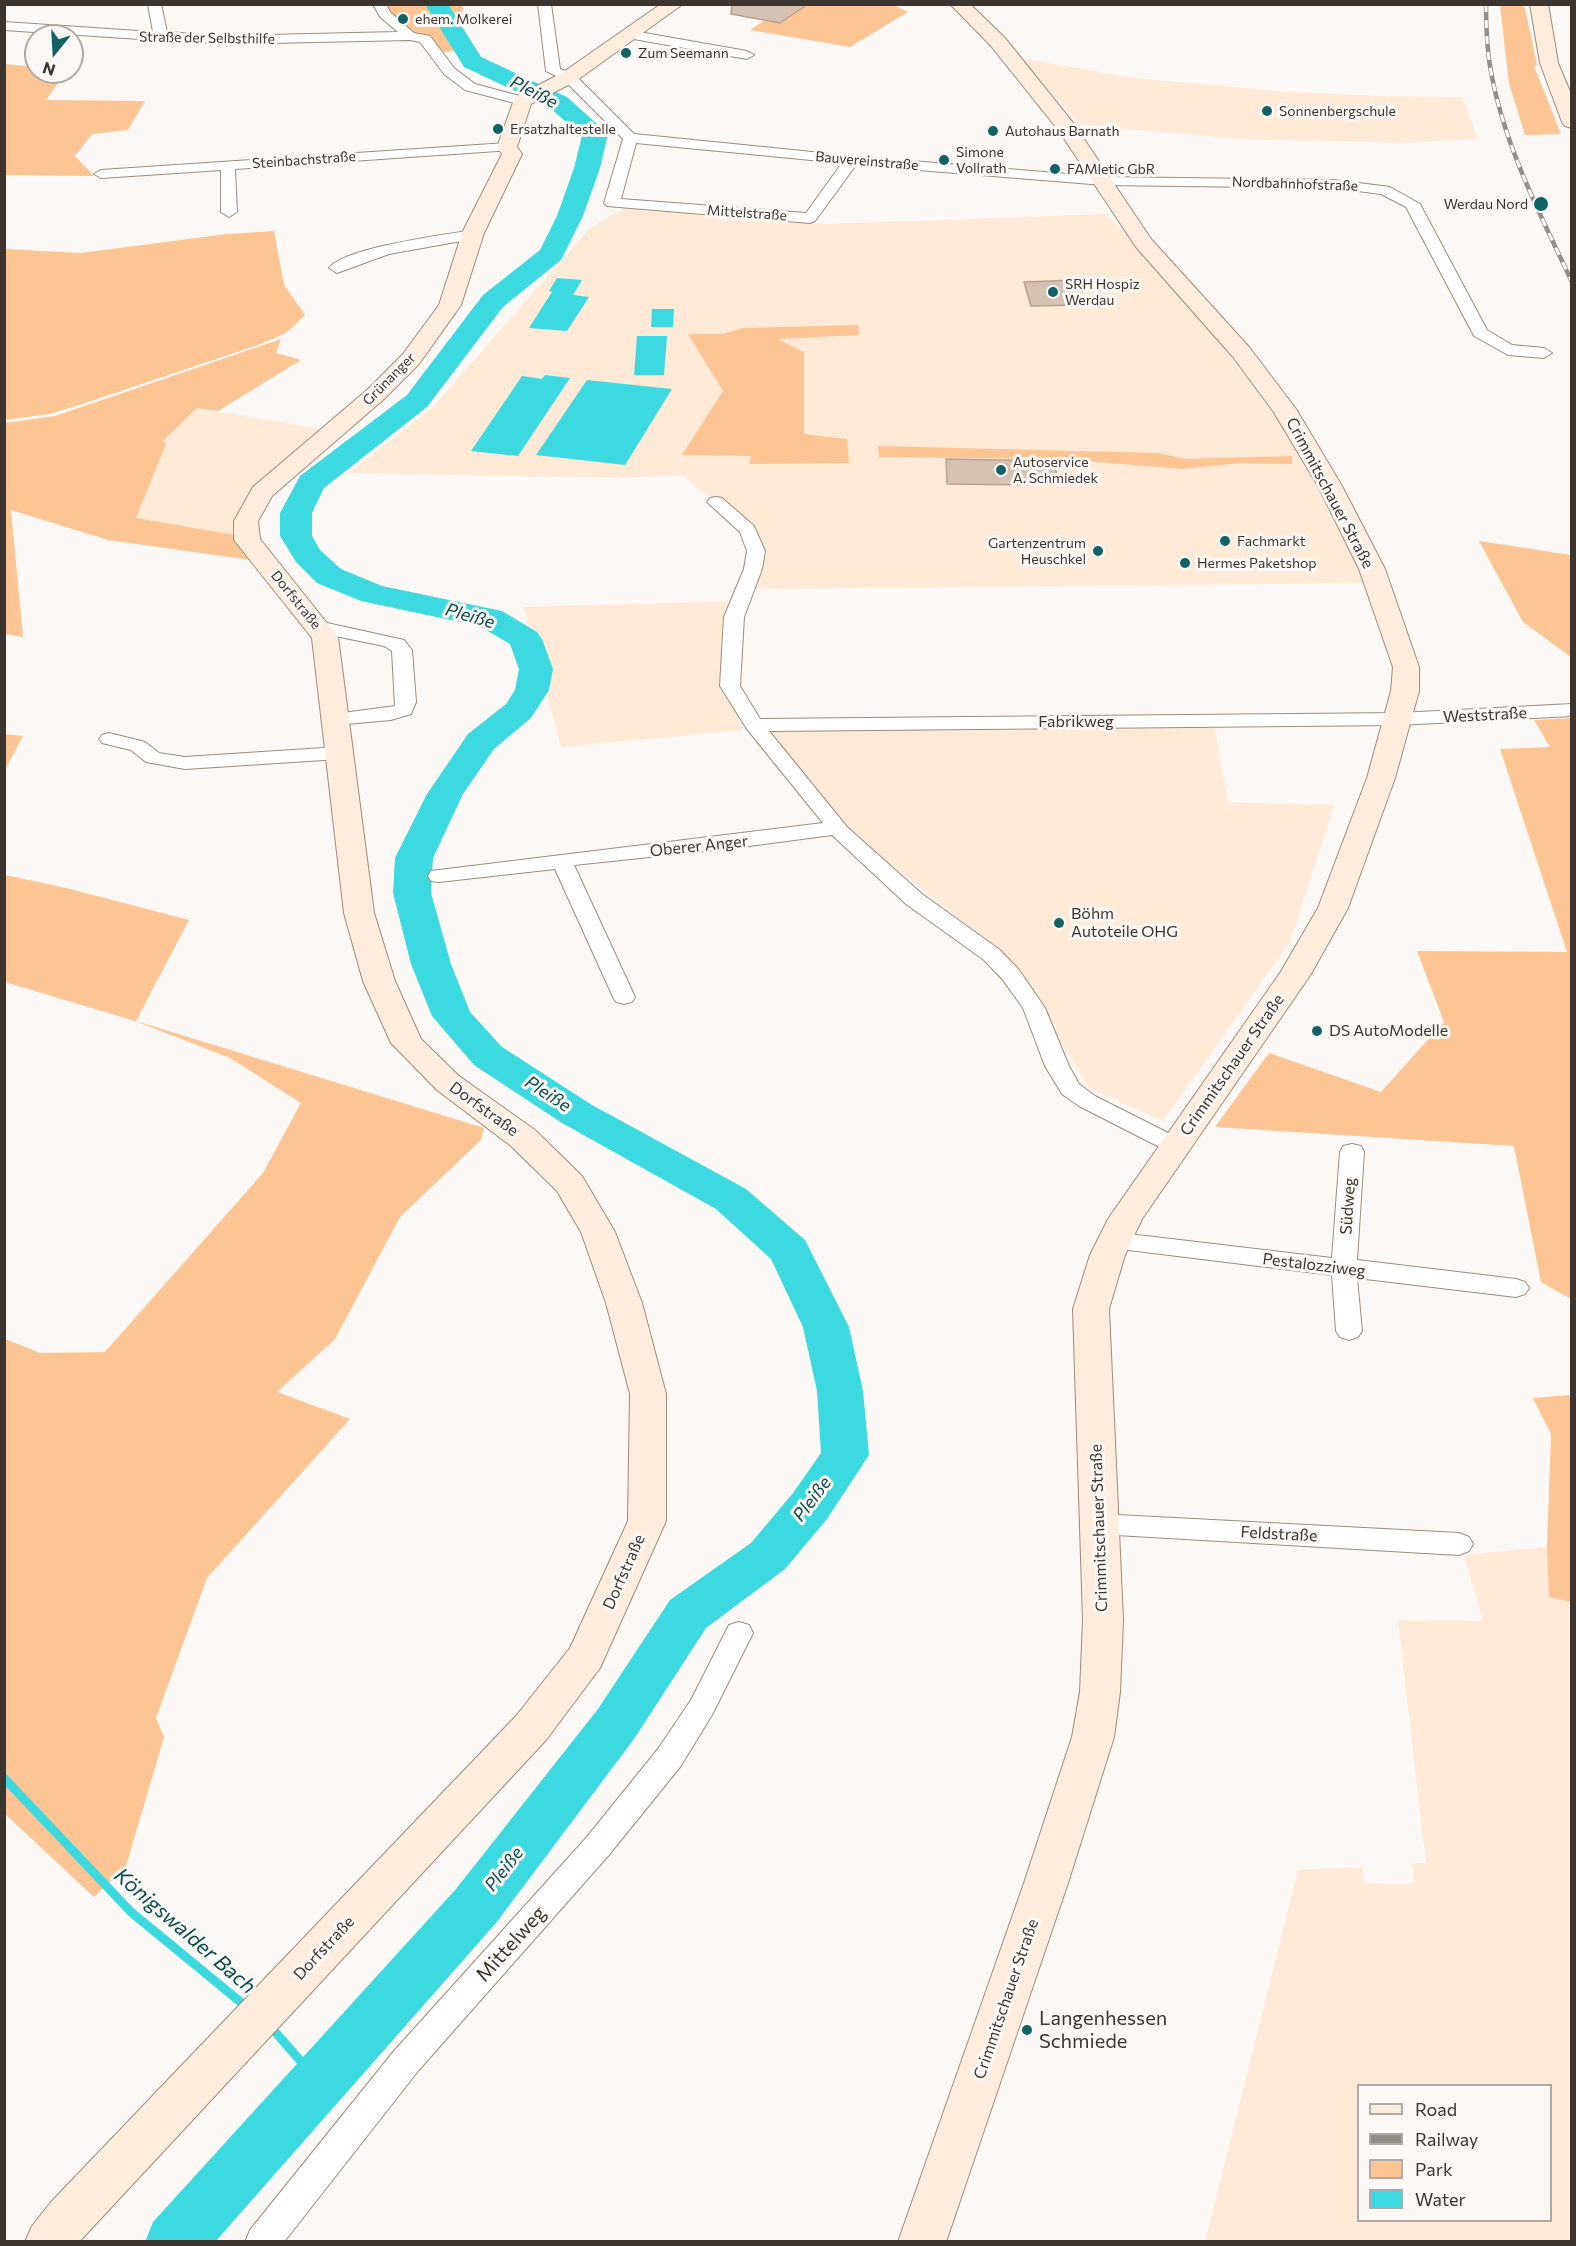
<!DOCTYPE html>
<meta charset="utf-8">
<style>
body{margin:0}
#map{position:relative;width:1576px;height:2246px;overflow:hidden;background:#fcf8f5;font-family:Commissioner,sans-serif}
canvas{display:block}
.frame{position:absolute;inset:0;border:6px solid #3c342e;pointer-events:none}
.legend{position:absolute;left:1357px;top:2084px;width:195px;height:138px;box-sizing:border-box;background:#fcf8f5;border:2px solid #afaaa5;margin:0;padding:8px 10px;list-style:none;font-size:18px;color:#3c342e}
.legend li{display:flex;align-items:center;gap:12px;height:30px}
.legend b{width:30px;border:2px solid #afaaa5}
.north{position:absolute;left:24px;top:24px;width:60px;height:60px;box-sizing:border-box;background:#fcf8f5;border:2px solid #afaaa5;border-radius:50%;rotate:198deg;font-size:16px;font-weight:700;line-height:24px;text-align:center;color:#3c342e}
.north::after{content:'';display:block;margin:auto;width:21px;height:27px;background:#116265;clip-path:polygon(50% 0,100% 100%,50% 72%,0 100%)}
</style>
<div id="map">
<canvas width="1576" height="2246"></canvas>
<div class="frame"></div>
<ul class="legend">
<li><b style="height:8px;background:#feecdd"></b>Road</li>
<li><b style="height:8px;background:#938d88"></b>Railway</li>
<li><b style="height:16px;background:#fdc494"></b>Park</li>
<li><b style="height:16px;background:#3cdae0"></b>Water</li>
</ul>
<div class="north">N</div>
</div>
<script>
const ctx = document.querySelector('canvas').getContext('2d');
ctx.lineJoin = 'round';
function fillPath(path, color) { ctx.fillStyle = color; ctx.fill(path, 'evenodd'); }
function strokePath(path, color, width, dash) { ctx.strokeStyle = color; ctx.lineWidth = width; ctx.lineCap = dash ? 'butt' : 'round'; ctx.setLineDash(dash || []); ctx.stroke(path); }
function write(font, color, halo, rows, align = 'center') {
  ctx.font = font + ' Commissioner,sans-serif'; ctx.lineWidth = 6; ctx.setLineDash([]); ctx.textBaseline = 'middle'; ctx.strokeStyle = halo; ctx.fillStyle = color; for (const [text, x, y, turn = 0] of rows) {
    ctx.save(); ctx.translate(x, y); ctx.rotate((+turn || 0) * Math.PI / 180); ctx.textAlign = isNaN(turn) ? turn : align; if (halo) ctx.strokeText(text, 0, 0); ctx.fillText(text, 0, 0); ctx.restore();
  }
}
const built = new Path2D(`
 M 1020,58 L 1134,78 L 1275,91 L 1378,96 L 1462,97 L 1478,139 L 1404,143 L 1241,139 L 1080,125 Z
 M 624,208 L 827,224 L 1107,214 L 1210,330 L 1302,452 L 1376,583 L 746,589 L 756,551 L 716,502 L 682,475 L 626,478 L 348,473 L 432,408 L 589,229 Z
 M 197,408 L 333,431 L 262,492 L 246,537 L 136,519 L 166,444 L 163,441 Z
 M 728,601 L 725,682 L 743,730 L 561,747 L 524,607 Z
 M 1212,716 L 1228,802 L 1334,805 L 1290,942 L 1163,1121 L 1090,1089 L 1007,956 L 851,833 L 760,719 Z
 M 1547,1547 L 1549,1597 L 1572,1602 L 1571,2241 L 1205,2242 L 1298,1870 L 1362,1867 L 1365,1884 L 1415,1883 L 1412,1864 L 1426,1863 L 1398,1620 L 1483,1621 L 1464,1555 ZM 1358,2086 L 1550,2086 L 1550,2220 L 1358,2220 Z`);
const green = new Path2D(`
 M 379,5 L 463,5 L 461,47 L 464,50 L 435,53 L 425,39 L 410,36 Z
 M 807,5 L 894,5 L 908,12 L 850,47 L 750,30 L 765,20 L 780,23 Z
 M 1500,5 L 1522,5 L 1525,8 L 1537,65 L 1534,66 L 1561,134 L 1525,135 L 1509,83 Z
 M 5,64 L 36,67 L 36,72 L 66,72 L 46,100 L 145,101 L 128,130 L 92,134 L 75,156 L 94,176 L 5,175 Z
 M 274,231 L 284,285 L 305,315 L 286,333 L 261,344 L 79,405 L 49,414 L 5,420 L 5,249 L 81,253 L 227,234 Z
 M 858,325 L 859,335 L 777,339 L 804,352 L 804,434 L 847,439 L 849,463 L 749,464 L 751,456 L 682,455 L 723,391 L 688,334 L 723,334 L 743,328 Z
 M 281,339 L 276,353 L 301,360 L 218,411 L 197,408 L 163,441 L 166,444 L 136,518 L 246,537 L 265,562 L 108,540 L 11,510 L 23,637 L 5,634 L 4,423 L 55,416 Z
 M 878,446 L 1159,453 L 1184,459 L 1292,456 L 1292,464 L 1240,463 L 1183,469 L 1062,459 L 879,457 Z
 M 1479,541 L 1571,555 L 1571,657 L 1523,622 Z
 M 1571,718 L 1572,718 L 1571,1299 L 1541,1282 L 1514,1146 L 1215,1127 L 1269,1053 L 1381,1092 L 1444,1022 L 1417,951 L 1567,952 L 1500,749 L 1550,747 L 1534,720 Z
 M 4,734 L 23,736 L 5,770 L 4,770 Z
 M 5,875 L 66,888 L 189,920 L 136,1021 L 484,1128 L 481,1140 L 400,1217 L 335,1339 L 277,1392 L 350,1419 L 207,1578 L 156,1718 L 164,1737 L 126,1866 L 94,1897 L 5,1814 L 5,1339 L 40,1353 L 105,1352 L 263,1173 L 301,1103 L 230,1058 L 135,1021 L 5,982 Z
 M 1571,1395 L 1572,1396 L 1571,1602 L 1549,1597 L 1547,1547 L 1551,1434 L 1533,1398 Z`);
const water = new Path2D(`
 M 557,278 L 582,280 L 573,295 L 589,297 L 567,331 L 529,328 L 552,292 L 549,291 Z
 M 652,309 L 674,309 L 673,327 L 651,327 Z
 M 637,336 L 667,336 L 664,375 L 634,375 Z
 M 545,375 L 570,378 L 518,456 L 471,451 L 522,376 L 542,379 Z
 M 587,380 L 672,389 L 625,465 L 536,455 Z`);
const stream = new Path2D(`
 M 4,1778 L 131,1912 L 249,2009
 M 269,2025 L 319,2082`);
const river = new Path2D(`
 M 425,4 L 448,4 L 481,57 L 567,97 L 608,134 L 600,168 L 583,216 L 561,260 L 503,307 L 427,407 L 324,488 L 312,513 L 312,536 L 320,550 L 341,569 L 382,586 L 502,611 L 537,632 L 542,639 L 553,669 L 549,690 L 531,718 L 494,749 L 463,794 L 433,858 L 431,893 L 451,964 L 470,1012 L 502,1047 L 592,1105 L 746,1189 L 805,1240 L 849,1327 L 863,1391 L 869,1455 L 827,1519 L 785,1569 L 706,1628 L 634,1739 L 496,1923 L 215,2242 L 145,2242 L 153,2222 L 456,1889 L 598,1709 L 670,1600 L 751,1543 L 793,1493 L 821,1453 L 817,1391 L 803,1327 L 771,1259 L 716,1209 L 562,1123 L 474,1065 L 432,1016 L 411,964 L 393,893 L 395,858 L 427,794 L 468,734 L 506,704 L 515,690 L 519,669 L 510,644 L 479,626 L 361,601 L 317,583 L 296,562 L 280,536 L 280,513 L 300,476 L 407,395 L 483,295 L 540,250 L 557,216 L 574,168 L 582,136 L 549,107 L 464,67 Z`);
const building = new Path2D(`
 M 732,4 L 808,4 L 780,23 L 731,14 Z
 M 1076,280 L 1084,305 L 1031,306 L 1024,282 Z
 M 946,459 L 1055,461 L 1057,481 L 1027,480 L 1027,485 L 947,484 Z`);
const street = new Path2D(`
 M 148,4 L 161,4 L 167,32 L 223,36 L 398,32 L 380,17 L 373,4 L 386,4 L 390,12 L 414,33 L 430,36 L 454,68 L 475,84 L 527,98 L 529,101 L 522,105 L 465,90 L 444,74 L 420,42 L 410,40 L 223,44 L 166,40 L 161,42 L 155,40 L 4,30 L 4,22 L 153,32 Z
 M 538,4 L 551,4 L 560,69 L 574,74 L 634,134 L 852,156 L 1104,177 L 1334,180 L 1390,187 L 1420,204 L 1487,330 L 1512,345 L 1544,348 L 1552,353 L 1544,358 L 1508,355 L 1474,336 L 1406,207 L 1381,194 L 1334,188 L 1104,185 L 856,165 L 815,221 L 810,223 L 607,206 L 604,203 L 623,139 L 564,80 L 546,71 ZM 636,143 L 842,163 L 806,213 L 621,199 Z
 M 633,31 L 747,51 L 754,55 L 747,59 L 628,38 L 626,35 L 628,32 Z
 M 507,143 L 512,144 L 514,147 L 512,150 L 235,169 L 237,212 L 229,217 L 221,212 L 221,170 L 101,178 L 94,174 L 101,170 Z
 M 473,230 L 481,235 L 478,238 L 389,254 L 337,273 L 329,268 C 346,247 444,235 473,230 Z
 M 716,497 L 722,498 L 754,526 L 765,551 L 762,569 L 744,617 L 740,686 L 760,719 L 1399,713 L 1572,704 L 1572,716 L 1399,725 L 769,731 L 847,827 L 922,894 L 1000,950 L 1019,970 L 1045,1008 L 1069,1066 L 1079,1084 L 1095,1096 L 1184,1141 L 1187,1147 L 1184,1153 L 1175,1155 L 1079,1106 L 1062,1094 L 1045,1066 L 1023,1008 L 1003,980 L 984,960 L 906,904 L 832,835 L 734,848 L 574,865 L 635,997 L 632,1002 L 624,1004 L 616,1002 L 613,997 L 555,869 L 439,882 L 431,881 L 428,876 L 431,871 L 439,870 L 823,823 L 747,729 L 720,686 L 724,617 L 744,569 L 747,551 L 740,532 L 707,502 L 710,498 Z
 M 318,621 L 404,640 L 412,650 L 416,702 L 411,714 L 391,720 L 335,725 L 328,723 L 325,719 L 328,715 L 395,706 L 392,651 L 384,646 L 311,631 L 308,627 L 311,623 Z
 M 109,733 L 145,742 L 159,753 L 185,757 L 339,747 L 346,749 L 349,753 L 346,757 L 339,759 L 185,769 L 146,762 L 131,750 L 102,743 L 99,739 L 102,735 Z
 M 1352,1144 L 1361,1146 L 1364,1152 L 1357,1260 L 1516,1279 L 1525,1282 L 1529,1288 L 1525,1294 L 1516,1297 L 1357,1278 L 1362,1331 L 1358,1337 L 1349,1340 L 1340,1337 L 1336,1331 L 1332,1275 L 1112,1248 L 1103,1246 L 1099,1240 L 1103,1234 L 1112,1232 L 1332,1258 L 1340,1152 L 1343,1146 Z
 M 1099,1514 L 1459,1533 L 1469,1537 L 1473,1544 L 1469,1551 L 1459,1555 L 1099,1534 L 1089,1531 L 1085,1524 L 1089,1517 Z
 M 739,1622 L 749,1625 L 753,1633 L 712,1715 L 680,1767 L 608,1856 L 418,2071 L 284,2242 L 245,2242 L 250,2230 L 394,2051 L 586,1838 L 658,1749 L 691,1700 L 729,1625 Z`);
const secondary = new Path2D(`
 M 661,4 L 683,4 L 576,81 L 531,104 L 517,147 L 522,154 L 484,233 L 461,305 L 419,364 L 383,400 L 272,496 L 258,521 L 260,539 L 338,637 L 374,913 L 395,981 L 421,1039 L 459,1076 L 535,1130 L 582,1176 L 615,1232 L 642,1303 L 666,1394 L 666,1521 L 600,1668 L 546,1740 L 79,2242 L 25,2242 L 32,2226 L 51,2202 L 516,1716 L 570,1648 L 628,1521 L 630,1394 L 606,1303 L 581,1232 L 557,1191 L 511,1146 L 437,1090 L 391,1043 L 363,981 L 344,913 L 312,638 L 234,540 L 234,521 L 253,487 L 367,390 L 403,354 L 439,305 L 462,233 L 502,154 L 497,147 L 515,97 L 562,73 Z
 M 950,4 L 970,4 L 1005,38 L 1074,124 L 1151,239 L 1249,347 L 1296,409 L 1342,486 L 1385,569 L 1419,667 L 1419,691 L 1395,778 L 1348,908 L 1311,974 L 1142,1219 L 1125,1255 L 1109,1309 L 1123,1620 L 1120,1692 L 1114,1737 L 1068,1883 L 946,2242 L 898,2242 L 1024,1883 L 1072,1737 L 1080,1692 L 1083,1620 L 1073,1309 L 1090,1255 L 1108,1219 L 1280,973 L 1318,908 L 1367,778 L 1391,691 L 1393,667 L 1359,569 L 1318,486 L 1273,411 L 1233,357 L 1136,247 L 1059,131 L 991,46 Z
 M 1530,4 L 1548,4 L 1558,63 L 1572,96 L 1572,128 L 1565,126 L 1562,122 L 1540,63 Z`);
const rail = new Path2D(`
 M 1486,4 C 1486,29 1487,53 1492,77 C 1506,149 1541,216 1572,282`);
const markers = [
 [403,19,6,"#116265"],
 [626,53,6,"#116265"],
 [1267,111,6,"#116265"],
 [498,129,6,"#116265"],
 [993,131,6,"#116265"],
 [944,160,6,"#116265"],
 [1055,169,6,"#116265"],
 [1541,204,8,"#116265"],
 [1053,292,6,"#116265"],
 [1001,470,6,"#116265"],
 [1225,541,6,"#116265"],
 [1098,551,6,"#116265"],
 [1185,563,6,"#116265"],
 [1059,923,6,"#116265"],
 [1317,1031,6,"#116265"],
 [1027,2030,6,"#116265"]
];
const farPoinames = [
 ["ehem. Molkerei",415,19],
 ["Zum Seemann",638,53],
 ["Sonnenbergschule",1279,111],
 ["Ersatzhaltestelle",510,129],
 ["Autohaus Barnath",1005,131],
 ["Simone",956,152],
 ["Vollrath",956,168],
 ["FAMletic GbR",1067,169],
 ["Werdau Nord",1528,204,"right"],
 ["SRH Hospiz",1065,284],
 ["Werdau",1065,300],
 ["Autoservice",1013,462],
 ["A. Schmiedek",1013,478],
 ["Fachmarkt",1237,541],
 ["Gartenzentrum",1086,543,"right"],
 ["Heuschkel",1086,559,"right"],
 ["Hermes Paketshop",1197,563]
];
const farStreetnames = [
 ["Straße der Selbsthilfe",207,38,1],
 ["Steinbachstraße",304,160,-4],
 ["Bauvereinstraße",867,161,5],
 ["Nordbahnhofstraße",1295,184,2],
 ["Mittelstraße",747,213,4],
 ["Grünanger",389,379,-45],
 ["Dorfstraße",296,600,51]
];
const streetNames = [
 ["Crimmitschauer Straße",1330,493,62],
 ["Weststraße",1485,715,-3],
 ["Fabrikweg",1076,722],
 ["Oberer Anger",699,846,-6],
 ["Crimmitschauer Straße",1232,1065,-55],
 ["Dorfstraße",484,1109,36],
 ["Südweg",1348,1206,-86],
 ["Pestalozziweg",1314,1265,7],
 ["Crimmitschauer Straße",1099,1528,-92],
 ["Feldstraße",1279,1534,3],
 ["Dorfstraße",624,1572,-66],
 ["Dorfstraße",324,1948,-47],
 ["Crimmitschauer Straße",1006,1999,-71]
];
const poiNames = [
 ["Böhm",1071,914],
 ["Autoteile OHG",1071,932],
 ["DS AutoModelle",1329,1031]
];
const waterNames = [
 ["Pleiße",534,92,27],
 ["Pleiße",470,616,16],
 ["Pleiße",548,1094,33],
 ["Pleiße",812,1499,-53],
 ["Pleiße",504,1869,-52]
];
const nearStreetnames = [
 ["Mittelweg",511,1944,-48]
];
const nearPoinames = [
 ["Langenhessen",1039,2018],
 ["Schmiede",1039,2041]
];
const nearWaternames = [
 ["Königswalder Bach",185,1931,41]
];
fillPath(built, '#ffead8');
fillPath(green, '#fdc494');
fillPath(water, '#3cdae0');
strokePath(stream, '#3cdae0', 9);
fillPath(river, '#3cdae0');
fillPath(building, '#d5c2b2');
strokePath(building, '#b5a293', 1.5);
strokePath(street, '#9d8b7c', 2);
strokePath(secondary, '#9d8b7c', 2);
fillPath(street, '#fff');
fillPath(secondary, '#feecdd');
strokePath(rail, '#938d88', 4.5);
strokePath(rail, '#fcf8f5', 3, [8]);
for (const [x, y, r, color] of markers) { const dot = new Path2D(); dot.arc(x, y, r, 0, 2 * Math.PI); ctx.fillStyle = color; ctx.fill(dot); strokePath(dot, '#fcf8f5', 2); }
write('14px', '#3c342e', '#fcf8f5', farPoinames, 'left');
write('14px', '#3c342e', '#fcf8f5', farStreetnames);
write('16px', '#3c342e', '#fcf8f5', streetNames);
write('16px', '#3c342e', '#fcf8f5', poiNames, 'left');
write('italic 18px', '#074d50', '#fcf8f5', waterNames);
write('20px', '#3c342e', '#fcf8f5', nearStreetnames);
write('20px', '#3c342e', '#fcf8f5', nearPoinames, 'left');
write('italic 21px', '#074d50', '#fcf8f5', nearWaternames);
</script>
